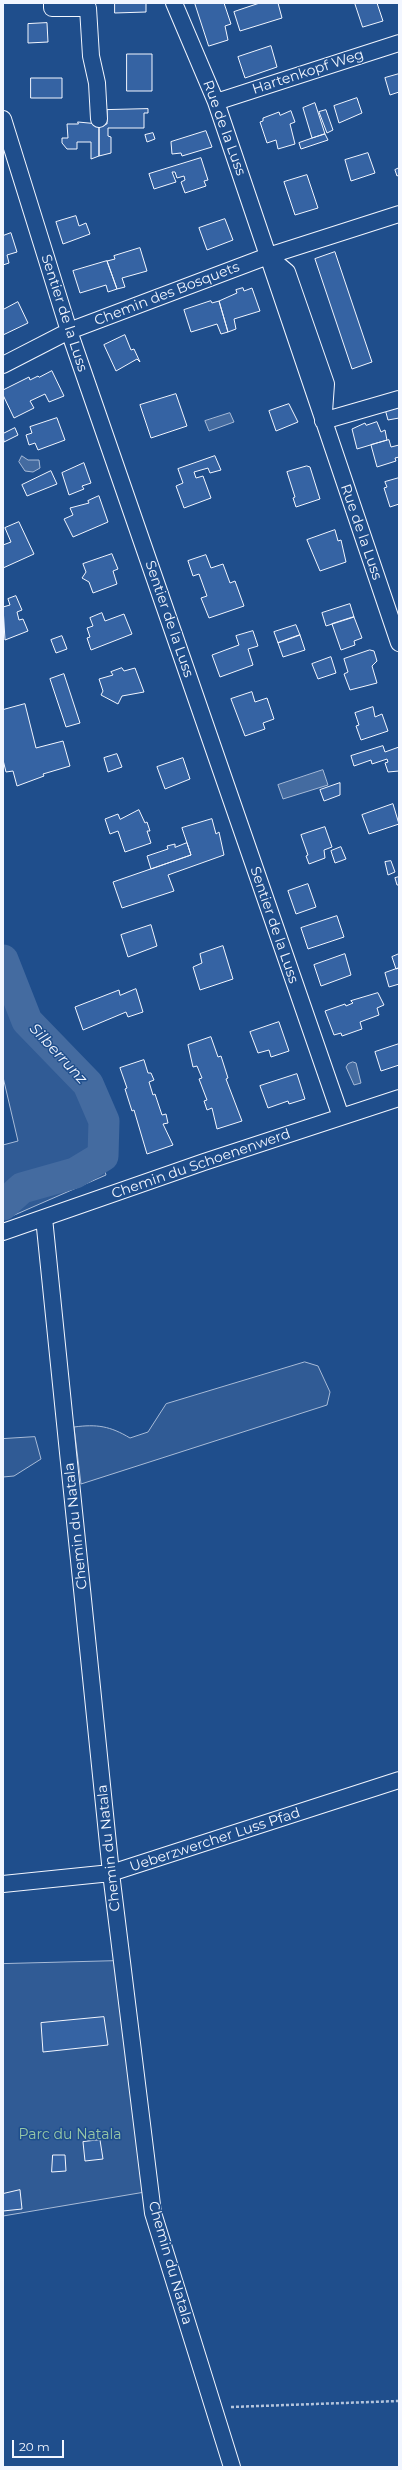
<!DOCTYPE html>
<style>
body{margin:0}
#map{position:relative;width:402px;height:2470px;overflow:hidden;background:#1f4e8c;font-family:Montserrat,sans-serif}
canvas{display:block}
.frame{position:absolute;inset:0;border:4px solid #f2f6ff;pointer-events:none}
.scale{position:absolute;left:12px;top:2440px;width:52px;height:18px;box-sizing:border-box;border:2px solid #f2f6ff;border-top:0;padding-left:5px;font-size:12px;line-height:14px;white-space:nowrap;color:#f2f6ff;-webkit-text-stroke:3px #1f4e8c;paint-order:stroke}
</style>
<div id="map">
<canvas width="402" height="2470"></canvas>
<div class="frame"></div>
<div class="scale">20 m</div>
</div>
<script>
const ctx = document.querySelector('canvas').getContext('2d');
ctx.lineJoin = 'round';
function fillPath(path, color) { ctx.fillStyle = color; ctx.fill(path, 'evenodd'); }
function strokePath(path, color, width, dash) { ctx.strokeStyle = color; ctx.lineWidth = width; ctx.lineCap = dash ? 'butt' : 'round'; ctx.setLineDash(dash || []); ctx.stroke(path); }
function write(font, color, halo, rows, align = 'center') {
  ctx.font = font + ' Montserrat,sans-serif'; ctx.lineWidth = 3; ctx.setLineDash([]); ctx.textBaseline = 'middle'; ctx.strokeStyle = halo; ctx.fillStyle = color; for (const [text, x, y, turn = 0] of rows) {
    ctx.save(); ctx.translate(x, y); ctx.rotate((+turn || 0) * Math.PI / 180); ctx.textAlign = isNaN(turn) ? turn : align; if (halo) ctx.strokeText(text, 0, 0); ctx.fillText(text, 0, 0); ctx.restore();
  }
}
const green = new Path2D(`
 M 3,967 L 5,997 L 71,1063 L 106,1175 L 3,1220 L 3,1145 L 18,1141 L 3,1077 Z
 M 305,1362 L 318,1366 L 330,1392 L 327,1405 L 81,1484 L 74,1427 C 97,1424 110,1426 130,1438 L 148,1432 L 166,1404 Z
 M 35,1437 L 41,1459 L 14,1476 L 3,1477 L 3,1439 Z
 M 117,1961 L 145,2192 L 3,2216 L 3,1964 Z`);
const water = new Path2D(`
 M 230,413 L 234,422 L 209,431 L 205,421 Z
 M 22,456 L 28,460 L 39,460 L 40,468 L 33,472 L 25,471 L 19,462 Z
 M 323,770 L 328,785 L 283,799 L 278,785 Z
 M 353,1062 L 356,1063 L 361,1083 L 354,1085 L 346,1067 L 348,1064 Z`);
const river = new Path2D(`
 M 3,960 L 27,1021 L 88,1084 L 104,1121 L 103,1156 L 75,1173 L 22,1188 L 3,1205`);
const building = new Path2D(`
 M 115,3 L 146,3 L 146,12 L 115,13 Z
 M 195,3 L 224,3 L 231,24 L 225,26 L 228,40 L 209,46 Z
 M 260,3 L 278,3 L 282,18 L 240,31 L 234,12 Z
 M 355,3 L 377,3 L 383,21 L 363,27 Z
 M 47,23 L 48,42 L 28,43 L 28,24 Z
 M 271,46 L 277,67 L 245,78 L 238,57 Z
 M 127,54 L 152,54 L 152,91 L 127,91 Z
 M 399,74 L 399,92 L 390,95 L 385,78 Z
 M 31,78 L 62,78 L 62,98 L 31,98 Z
 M 357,98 L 362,113 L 339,123 L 334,106 Z
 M 315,103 L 325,134 L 312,138 L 303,108 Z
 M 148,109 L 148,113 L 144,113 L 144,128 L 108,128 L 108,136 L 111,137 L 111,153 L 99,156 L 99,124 L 107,124 L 107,110 Z
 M 326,110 L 333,130 L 327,133 L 319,112 Z
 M 291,111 L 295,122 L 290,124 L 295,144 L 278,149 L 276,140 L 267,143 L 260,122 L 263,121 L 263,118 L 279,112 L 280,115 Z
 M 78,122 L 99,124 L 99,156 L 91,159 L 91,142 L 77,142 L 77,149 L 67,149 L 62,143 L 62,138 L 68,138 L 67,124 L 78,124 Z
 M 206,131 L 212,147 L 182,156 L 181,153 L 172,154 L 171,142 Z
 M 153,133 L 155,139 L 147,142 L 145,135 Z
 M 325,134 L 328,140 L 301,149 L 299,143 Z
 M 368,153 L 375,173 L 351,181 L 345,160 Z
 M 201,158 L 208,180 L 204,181 L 206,186 L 185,193 L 181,182 L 185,180 L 184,176 L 177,178 L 175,172 L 172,172 L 176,182 L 154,189 L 149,174 Z
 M 399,168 L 399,175 L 397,176 L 395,170 Z
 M 307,175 L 318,208 L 295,215 L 284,182 Z
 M 76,216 L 79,226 L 86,223 L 90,234 L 63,244 L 56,222 Z
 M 225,219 L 233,240 L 207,250 L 199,228 Z
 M 11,233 L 17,252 L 7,255 L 9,263 L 3,265 L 3,236 Z
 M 140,248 L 147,271 L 122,278 L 125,287 L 117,289 L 107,261 L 115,259 L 114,256 Z
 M 335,252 L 372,362 L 352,369 L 315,259 Z
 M 107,261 L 117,289 L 108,292 L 106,285 L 80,293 L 73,271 Z
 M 243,288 L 244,291 L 252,288 L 260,311 L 234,319 L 236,329 L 228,332 L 219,301 L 237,293 L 236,290 Z
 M 211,301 L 212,303 L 219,301 L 228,332 L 221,334 L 217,324 L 191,332 L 184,310 Z
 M 18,302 L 28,323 L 3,335 L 3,310 Z
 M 125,335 L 131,350 L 134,349 L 140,362 L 137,359 L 116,371 L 104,345 Z
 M 52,371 L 64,396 L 49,402 L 45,394 L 30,401 L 34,408 L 14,418 L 3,395 L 3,390 L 29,377 L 30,380 L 38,376 L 39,377 Z
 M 176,394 L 187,426 L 151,438 L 140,405 Z
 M 289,404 L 298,422 L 276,431 L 269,411 Z
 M 399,405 L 399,418 L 388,420 L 385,409 Z
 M 57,418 L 65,440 L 38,450 L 35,443 L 29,445 L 26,435 L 32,433 L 30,427 Z
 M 377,422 L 381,432 L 385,430 L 387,440 L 357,449 L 352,429 L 365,423 L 366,425 Z
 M 15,428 L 18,435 L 4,442 L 3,434 Z
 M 389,440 L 391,447 L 399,445 L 399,457 L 395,458 L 396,461 L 377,467 L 371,445 Z
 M 215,456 L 221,470 L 210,473 L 208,468 L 194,472 L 196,478 L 203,476 L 211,498 L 184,508 L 176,486 L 183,483 L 178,469 Z
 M 84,463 L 91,483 L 82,486 L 84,489 L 69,495 L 62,473 Z
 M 307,466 L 310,467 L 320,499 L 296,507 L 293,498 L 295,497 L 287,472 Z
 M 51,471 L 57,484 L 27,496 L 22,485 Z
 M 399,478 L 399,504 L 390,507 L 384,488 L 387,487 L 385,482 Z
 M 99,496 L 108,522 L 73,537 L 64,519 L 73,515 L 70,508 L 89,503 L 88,501 Z
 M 19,522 L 34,554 L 3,568 L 3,545 L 11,542 L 5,528 Z
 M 335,530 L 338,541 L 341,540 L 346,562 L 320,571 L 307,540 Z
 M 112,554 L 118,569 L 113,571 L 117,584 L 93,593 L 89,582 L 82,578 L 86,572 L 83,564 Z
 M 206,555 L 211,568 L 223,564 L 230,583 L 235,581 L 244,606 L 209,618 L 201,598 L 207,596 L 199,574 L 193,576 L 188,561 Z
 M 16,596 L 22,610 L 17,612 L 19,620 L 23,619 L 28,631 L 5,640 L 3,607 L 10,605 L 8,599 Z
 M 350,604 L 354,617 L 326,626 L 322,613 Z
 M 102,613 L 105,621 L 124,614 L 132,634 L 91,650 L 87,638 L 90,637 L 87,628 L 93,626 L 90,618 Z
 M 354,617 L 362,638 L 354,641 L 355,645 L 341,650 L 332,624 Z
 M 296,625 L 300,635 L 278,643 L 274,632 Z
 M 253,631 L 258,646 L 248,649 L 253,665 L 220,677 L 212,655 L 239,645 L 236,636 Z
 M 300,635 L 305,650 L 283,657 L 278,643 Z
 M 62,636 L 67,649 L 56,653 L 51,640 Z
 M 370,650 L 374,651 L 377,661 L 372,666 L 377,683 L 350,690 L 344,674 L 348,672 L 344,659 Z
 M 331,657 L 336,673 L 318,679 L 312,664 Z
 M 122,668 L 124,671 L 135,668 L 144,692 L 122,696 L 118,704 L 101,695 L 103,691 L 99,679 L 113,675 L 111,672 Z
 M 64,674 L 80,723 L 66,727 L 50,679 Z
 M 252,692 L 255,702 L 267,698 L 274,719 L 263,723 L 265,729 L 245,736 L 231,699 Z
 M 25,704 L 36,748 L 63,741 L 70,766 L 43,774 L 44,776 L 17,786 L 13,771 L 6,772 L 3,760 L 3,710 Z
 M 373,707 L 375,717 L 382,714 L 388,731 L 361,740 L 356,726 L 359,725 L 355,713 Z
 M 383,746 L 385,752 L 399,747 L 399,771 L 388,772 L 385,763 L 388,762 L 387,759 L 372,764 L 371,760 L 354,766 L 351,756 Z
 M 117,754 L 122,767 L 108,772 L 104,758 Z
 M 183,758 L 190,779 L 165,789 L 157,767 Z
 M 340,783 L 340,795 L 324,801 L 320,790 Z
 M 393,804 L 399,824 L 369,834 L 362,815 Z
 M 139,810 L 145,823 L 147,822 L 150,831 L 147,831 L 151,843 L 125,852 L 118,831 L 110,834 L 105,819 L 118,814 L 120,819 Z
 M 212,819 L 216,834 L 219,832 L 224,855 L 168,875 L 174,891 L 122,908 L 113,882 L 191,855 L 182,828 Z
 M 325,827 L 332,847 L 324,850 L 325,858 L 309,864 L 306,856 L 308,855 L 301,835 Z
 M 187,843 L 191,855 L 151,869 L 147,856 L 168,849 L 167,846 L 175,844 L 175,847 Z
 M 341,847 L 346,859 L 335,863 L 331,851 Z
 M 391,861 L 395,872 L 388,875 L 385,862 Z
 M 399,877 L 399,885 L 397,885 L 395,878 Z
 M 308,884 L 316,907 L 296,914 L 288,891 Z
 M 337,916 L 344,937 L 308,949 L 301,928 Z
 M 151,925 L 157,946 L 128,957 L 121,935 Z
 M 223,946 L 233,979 L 200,990 L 193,967 L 202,963 L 200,954 Z
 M 345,954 L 351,975 L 321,986 L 314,965 Z
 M 399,954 L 399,968 L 396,969 L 392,957 Z
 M 399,968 L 399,984 L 389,987 L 385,973 Z
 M 136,989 L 143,1012 L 128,1017 L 126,1012 L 83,1030 L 75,1007 L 119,990 L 120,995 Z
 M 378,993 L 384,1005 L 377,1008 L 379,1015 L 360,1022 L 362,1029 L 342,1036 L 341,1033 L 334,1035 L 325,1011 L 345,1004 L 346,1006 L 353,1003 L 351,1001 Z
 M 279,1022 L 289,1051 L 271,1057 L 269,1050 L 258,1053 L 250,1032 Z
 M 211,1037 L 218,1057 L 221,1056 L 228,1078 L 226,1079 L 242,1121 L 217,1129 L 212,1108 L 207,1110 L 204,1101 L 207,1100 L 199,1079 L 202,1078 L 197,1066 L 193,1067 L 188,1045 Z
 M 399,1044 L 399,1065 L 381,1071 L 375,1052 Z
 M 144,1060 L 148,1073 L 151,1073 L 154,1080 L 149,1082 L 153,1095 L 155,1094 L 162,1115 L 166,1114 L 168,1123 L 163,1124 L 173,1145 L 147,1154 L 134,1110 L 132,1111 L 125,1089 L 127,1088 L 120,1068 Z
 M 297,1074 L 305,1099 L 289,1104 L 288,1101 L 268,1108 L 260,1086 Z
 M 104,2017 L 108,2045 L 43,2052 L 41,2023 Z
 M 100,2140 L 103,2159 L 85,2161 L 83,2142 Z
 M 53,2155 L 65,2155 L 66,2171 L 52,2172 Z
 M 20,2190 L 22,2209 L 3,2211 L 3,2194 Z`);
const path = new Path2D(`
 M 231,2407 L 399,2401`);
const street = new Path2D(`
 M 52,3 L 52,8 L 88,8 L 91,56 L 97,83 L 99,119
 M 174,3 L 216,102 L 399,643
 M 216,102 L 399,43
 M 3,119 L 69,331 L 341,1117
 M 268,256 L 287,272 L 326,384 L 324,412
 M 3,365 L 69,331 L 268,256 L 399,214
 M 323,421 L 399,399
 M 44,1218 L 111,1873 L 153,2213 L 232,2467
 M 3,1232 L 204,1162 L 399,1098
 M 3,1884 L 111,1873 L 399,1780`);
const streetNames = [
 ["Hartenkopf Weg",308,72,-18],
 ["Rue de la Luss",224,128,70],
 ["Chemin des Bosquets",167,294,-21],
 ["Sentier de la Luss",64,313,72],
 ["Rue de la Luss",361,532,71],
 ["Sentier de la Luss",169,619,71],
 ["Sentier de la Luss",274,925,71],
 ["Chemin du Schoenenwerd",201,1164,-19],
 ["Chemin du Natala",76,1526,-96],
 ["Ueberzwercher Luss Pfad",215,1840,-18],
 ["Chemin du Natala",109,1848,-96],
 ["Chemin du Natala",170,2263,74]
];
const parkNames = [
 ["Parc du Natala",70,2135]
];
const waterNames = [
 ["Silberrunz",58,1054,47]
];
fillPath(green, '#305b95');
strokePath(green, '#a8bbd7', 1);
fillPath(water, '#446ba0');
strokePath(water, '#a8bbd7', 1);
strokePath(river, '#446ba0', 31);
fillPath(building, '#3563a3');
strokePath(building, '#f2f6ff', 1);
strokePath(street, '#f2f6ff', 18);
strokePath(path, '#b3c4dc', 2.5, [3, 2]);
strokePath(street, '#1f4e8c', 16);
write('14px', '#f2f6ff', '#1f4e8c', streetNames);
write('14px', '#97c8a6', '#1f4e8c', parkNames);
write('italic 15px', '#f2f6ff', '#1f4e8c', waterNames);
</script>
